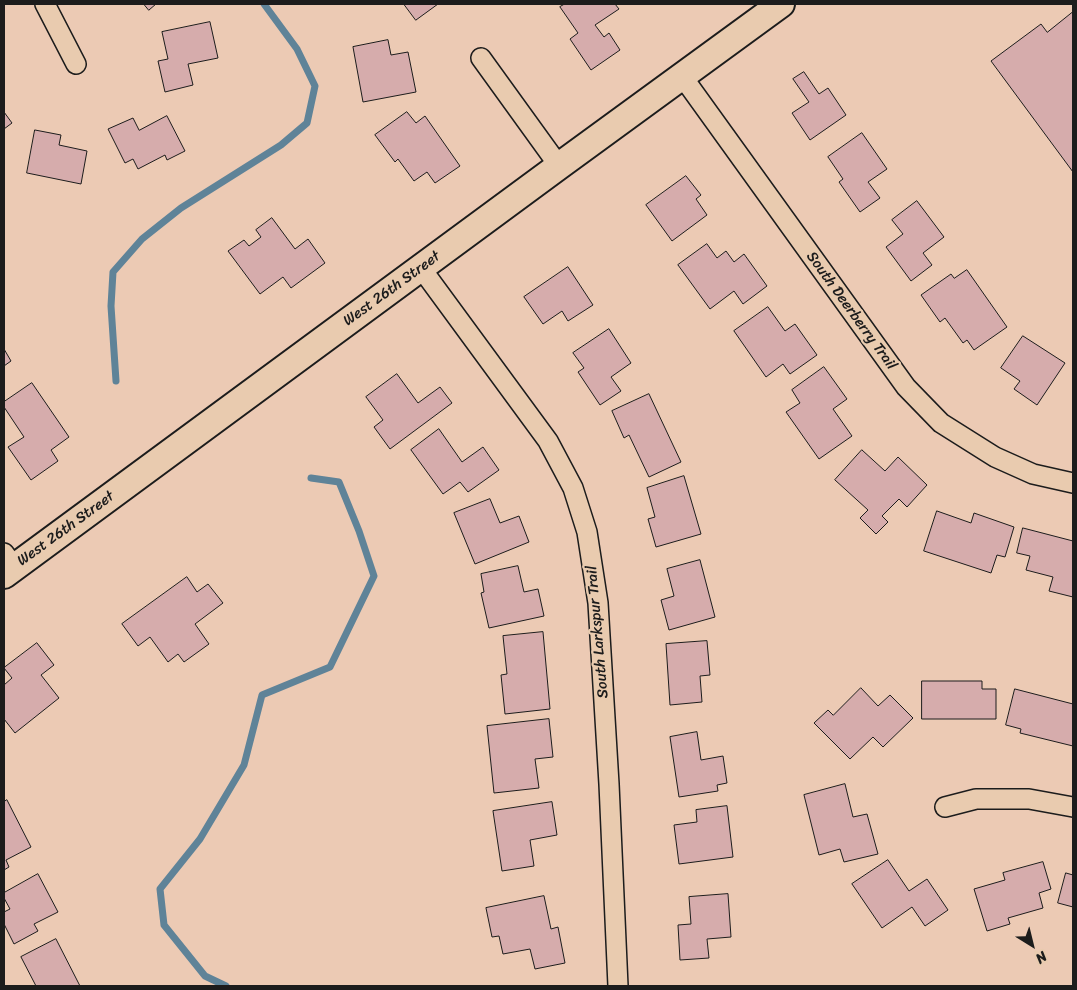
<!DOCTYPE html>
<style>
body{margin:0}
#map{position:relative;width:1077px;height:990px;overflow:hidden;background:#eccab4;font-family:Sriracha,sans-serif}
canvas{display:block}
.frame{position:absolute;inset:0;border:5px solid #1c1c1c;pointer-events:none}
.north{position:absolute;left:1007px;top:920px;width:50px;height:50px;-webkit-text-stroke:4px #e9cbaf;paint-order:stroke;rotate:144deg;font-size:14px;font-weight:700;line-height:20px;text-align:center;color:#1c1c1c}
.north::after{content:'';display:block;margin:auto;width:18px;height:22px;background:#1c1c1c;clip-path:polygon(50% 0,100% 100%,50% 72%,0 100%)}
</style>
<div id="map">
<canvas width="1077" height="990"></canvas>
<div class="frame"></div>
<div class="north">N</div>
</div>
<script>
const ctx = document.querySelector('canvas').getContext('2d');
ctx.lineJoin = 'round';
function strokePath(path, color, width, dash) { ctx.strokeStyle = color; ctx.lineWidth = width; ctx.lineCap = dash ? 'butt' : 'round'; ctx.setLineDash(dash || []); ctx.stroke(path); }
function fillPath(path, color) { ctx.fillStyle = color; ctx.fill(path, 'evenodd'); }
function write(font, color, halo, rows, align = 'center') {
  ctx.font = font + ' Sriracha,sans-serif'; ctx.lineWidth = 4.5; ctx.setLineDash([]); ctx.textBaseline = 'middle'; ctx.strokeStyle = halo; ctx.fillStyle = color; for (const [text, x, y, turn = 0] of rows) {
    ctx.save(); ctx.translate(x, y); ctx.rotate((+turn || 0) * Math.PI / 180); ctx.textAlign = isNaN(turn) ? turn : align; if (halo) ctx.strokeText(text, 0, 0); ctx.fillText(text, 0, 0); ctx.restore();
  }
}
const stream = new Path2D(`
 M 116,381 L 111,306 L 113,272 L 142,239 L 181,208 L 281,145 L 307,123 L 315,86 L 297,49 L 264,4
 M 226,986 L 205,976 L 164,925 L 160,889 L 200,839 L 244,765 L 262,695 L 330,667 L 374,576 L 359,531 L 339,482 L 311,478`);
const building = new Path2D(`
 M 144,4 L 156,4 L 149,10 Z
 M 404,4 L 438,4 L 416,20 Z
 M 565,4 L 615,4 L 619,9 L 595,25 L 604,37 L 609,33 L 620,50 L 591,70 L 570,39 L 578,33 L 560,7 Z
 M 1073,12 L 1073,172 L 991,61 L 1041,24 L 1047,32 Z
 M 210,22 L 218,58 L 188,64 L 193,85 L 165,92 L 158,61 L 168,59 L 162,32 Z
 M 388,40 L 391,55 L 408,52 L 416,92 L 363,102 L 353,47 Z
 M 804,72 L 819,94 L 828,88 L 846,115 L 810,140 L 792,113 L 809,102 L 793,79 Z
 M 4,112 L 12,123 L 4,129 Z
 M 407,112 L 416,123 L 425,116 L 460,166 L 435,183 L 427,172 L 414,181 L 398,159 L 395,162 L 375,135 Z
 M 167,116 L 185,151 L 167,160 L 165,155 L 138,169 L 133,159 L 125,163 L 108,129 L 133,118 L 139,130 Z
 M 35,130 L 61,135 L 59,145 L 87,151 L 81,184 L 27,173 Z
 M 862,133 L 887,169 L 868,182 L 880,198 L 860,212 L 839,182 L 843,179 L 828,157 Z
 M 686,176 L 701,195 L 696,199 L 707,215 L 672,241 L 646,205 Z
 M 917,201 L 944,237 L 923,253 L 932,265 L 911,281 L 886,247 L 903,234 L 892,220 Z
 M 272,218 L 295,249 L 308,239 L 325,263 L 291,288 L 283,277 L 260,294 L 228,251 L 244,240 L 249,246 L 261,237 L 256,230 Z
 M 707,244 L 717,258 L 726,251 L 734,262 L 744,254 L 767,286 L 743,304 L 734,291 L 710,309 L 678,265 Z
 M 568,267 L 593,305 L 568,321 L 562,311 L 543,324 L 524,297 Z
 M 967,270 L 1007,327 L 974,350 L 967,340 L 963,343 L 945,318 L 940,322 L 921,295 L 951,274 L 954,278 Z
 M 768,307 L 785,331 L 795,324 L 817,355 L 790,374 L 783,364 L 766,377 L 734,331 Z
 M 609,329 L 631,363 L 611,377 L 621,391 L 600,405 L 578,372 L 584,368 L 573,353 Z
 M 1023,336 L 1065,363 L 1037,405 L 1014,389 L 1020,381 L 1001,368 Z
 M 4,349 L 11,361 L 4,366 Z
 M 824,367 L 847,399 L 833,409 L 852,436 L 819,459 L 786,412 L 800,403 L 792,390 Z
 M 397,374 L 418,403 L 440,387 L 452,403 L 390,449 L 374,427 L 383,420 L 366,397 Z
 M 32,383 L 69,437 L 51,450 L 58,461 L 31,480 L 8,447 L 24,437 L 4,407 L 4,402 Z
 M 649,394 L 681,462 L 649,477 L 629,435 L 624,438 L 612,411 Z
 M 439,429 L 462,462 L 483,447 L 499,470 L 468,492 L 460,482 L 443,494 L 411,450 Z
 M 862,450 L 885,471 L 898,457 L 927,485 L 907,507 L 899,499 L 882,516 L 888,522 L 876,534 L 860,518 L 868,510 L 835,480 Z
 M 684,476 L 701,534 L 656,547 L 648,519 L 655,517 L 647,488 Z
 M 490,499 L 500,523 L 519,516 L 529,542 L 475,564 L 454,513 Z
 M 937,511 L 971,523 L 974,513 L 1014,527 L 1005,557 L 997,555 L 991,573 L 924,551 Z
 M 1023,528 L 1073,541 L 1073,597 L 1049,591 L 1053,577 L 1026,570 L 1030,556 L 1017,553 Z
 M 700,560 L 715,617 L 669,630 L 661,600 L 674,596 L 667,569 Z
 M 518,566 L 524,592 L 538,589 L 544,616 L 489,628 L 481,593 L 484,592 L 481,574 Z
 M 187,577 L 197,592 L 208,584 L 223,603 L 195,624 L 209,644 L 184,662 L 178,654 L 168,662 L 150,637 L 138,646 L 122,624 Z
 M 543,632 L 550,709 L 505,714 L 501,675 L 507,674 L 503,636 Z
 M 707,641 L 710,675 L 700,676 L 702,702 L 670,705 L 666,644 Z
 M 37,643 L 54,665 L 41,675 L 59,698 L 15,733 L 4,719 L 4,685 L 12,678 L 4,668 Z
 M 922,681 L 982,681 L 982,689 L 996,689 L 996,719 L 922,719 Z
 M 861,688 L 878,706 L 890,695 L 913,718 L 883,747 L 873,737 L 850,759 L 814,723 L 828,710 L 833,715 Z
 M 1015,689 L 1073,704 L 1073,746 L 1020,733 L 1021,729 L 1006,725 Z
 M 549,719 L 553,757 L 535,759 L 539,788 L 494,793 L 487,726 Z
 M 697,732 L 701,760 L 723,756 L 727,783 L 717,785 L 718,791 L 679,797 L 670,737 Z
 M 845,784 L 853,817 L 867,814 L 878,854 L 844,862 L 840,849 L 819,855 L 804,795 Z
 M 7,800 L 31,847 L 6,860 L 9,867 L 4,870 L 4,802 Z
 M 552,802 L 557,835 L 530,840 L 534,866 L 502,871 L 493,811 Z
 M 727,806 L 733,857 L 679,864 L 674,825 L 697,822 L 696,810 Z
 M 888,860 L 909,891 L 927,879 L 948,910 L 925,926 L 912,907 L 882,928 L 852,884 Z
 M 1043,862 L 1051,889 L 1039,893 L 1043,908 L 1008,918 L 1010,924 L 987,931 L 974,889 L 1005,880 L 1003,873 Z
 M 1066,873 L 1073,875 L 1073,907 L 1058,903 Z
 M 38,874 L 58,912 L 34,924 L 38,931 L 14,944 L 4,924 L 4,912 L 10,909 L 4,898 L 4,893 Z
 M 728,894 L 731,937 L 707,939 L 709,958 L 680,960 L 678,925 L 691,924 L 689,897 Z
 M 544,896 L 551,929 L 558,927 L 565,963 L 535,969 L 530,949 L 503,954 L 499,936 L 492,937 L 486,908 Z
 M 56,939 L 80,986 L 36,986 L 21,957 Z`);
const street = new Path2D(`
 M 45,4 L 76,64
 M 481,58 L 559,166
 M 682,76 L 906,387 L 941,423 L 995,457 L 1033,474 L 1073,483
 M 421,268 L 548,441 L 573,488 L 587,532 L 598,603 L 609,784 L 618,986
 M 4,553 L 14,567
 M 945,807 L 976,799 L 1029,799 L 1073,807`);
const secondary = new Path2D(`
 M 4,575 L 559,166 L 781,4`);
const streetNames = [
 ["West 26th Street",392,289,-36],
 ["South Deerberry Trail",851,311,54],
 ["West 26th Street",66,529,-36],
 ["South Larkspur Trail",598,632,-95]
];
strokePath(stream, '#5f8398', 7);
fillPath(building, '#d6acac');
strokePath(building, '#1c1c1c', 1);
strokePath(street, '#1c1c1c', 22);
strokePath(secondary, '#1c1c1c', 30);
strokePath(street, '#e9cbaf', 19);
strokePath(secondary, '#e9cbaf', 26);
write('15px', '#1c1c1c', '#e9cbaf', streetNames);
</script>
